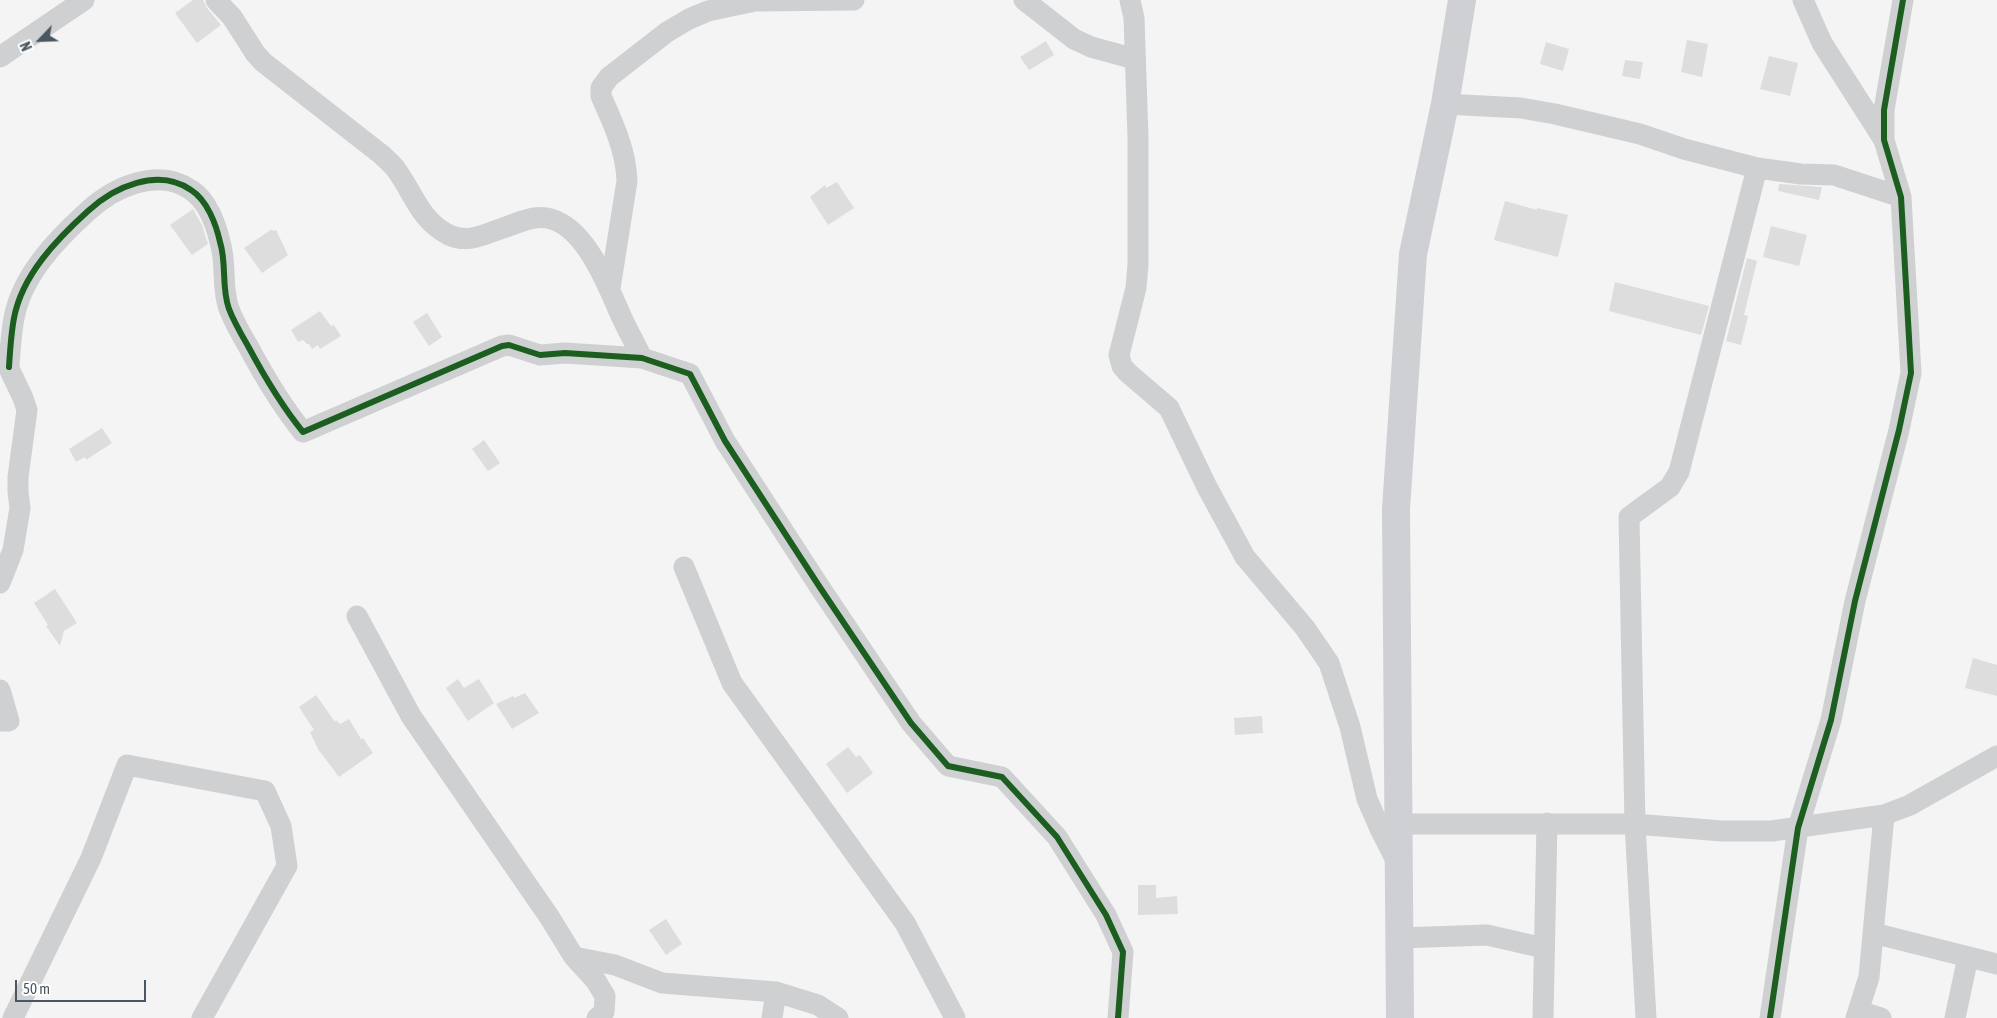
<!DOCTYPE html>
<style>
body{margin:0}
#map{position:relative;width:1997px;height:1018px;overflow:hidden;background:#f4f4f4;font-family:"Asap Condensed",sans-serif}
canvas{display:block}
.north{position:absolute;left:15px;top:15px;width:50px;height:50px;-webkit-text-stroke:4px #fff;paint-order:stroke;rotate:246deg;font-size:14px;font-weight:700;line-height:20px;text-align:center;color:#4a5661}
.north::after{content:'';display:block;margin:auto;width:18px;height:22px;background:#4a5661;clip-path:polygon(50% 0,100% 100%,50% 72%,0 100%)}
.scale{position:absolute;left:15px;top:980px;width:131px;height:22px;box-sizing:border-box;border:2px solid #4a5661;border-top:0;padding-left:6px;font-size:15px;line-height:18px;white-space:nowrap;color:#4a5661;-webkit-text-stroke:4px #fff;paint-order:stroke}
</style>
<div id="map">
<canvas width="1997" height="1018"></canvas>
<div class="north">N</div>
<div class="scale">50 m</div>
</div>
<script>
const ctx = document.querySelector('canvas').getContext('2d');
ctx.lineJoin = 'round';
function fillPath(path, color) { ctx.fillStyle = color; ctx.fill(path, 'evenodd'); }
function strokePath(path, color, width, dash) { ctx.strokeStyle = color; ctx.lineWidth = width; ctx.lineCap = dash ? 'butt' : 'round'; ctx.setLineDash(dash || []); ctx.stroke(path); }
const building = new Path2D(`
 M 193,0 L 203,0 L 207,8 L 221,25 L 197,43 L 175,13 Z
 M 1687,40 L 1708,44 L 1702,77 L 1681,72 Z
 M 1046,41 L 1054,55 L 1029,70 L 1020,57 Z
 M 1546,42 L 1569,49 L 1563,71 L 1540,64 Z
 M 1769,56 L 1798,63 L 1790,96 L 1760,89 Z
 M 1625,60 L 1643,62 L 1640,79 L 1622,76 Z
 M 837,182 L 854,208 L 828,225 L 810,197 L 825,185 L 826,188 Z
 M 1779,184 L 1822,187 L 1819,200 L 1778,191 Z
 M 1505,201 L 1537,210 L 1537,208 L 1568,215 L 1558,257 L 1494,240 Z
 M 193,209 L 202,225 L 208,244 L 192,255 L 170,225 Z
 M 1771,226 L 1807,235 L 1799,266 L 1763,257 Z
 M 272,229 L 273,231 L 276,230 L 288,255 L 262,273 L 244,248 Z
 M 1747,258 L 1757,261 L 1744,315 L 1748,316 L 1741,345 L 1726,341 Z
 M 1615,282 L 1709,306 L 1701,335 L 1609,311 Z
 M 320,311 L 331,326 L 334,325 L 341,336 L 320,349 L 318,345 L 312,349 L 309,344 L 307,344 L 303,340 L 298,342 L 291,330 Z
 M 427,313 L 442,337 L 429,346 L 413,322 Z
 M 102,428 L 112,443 L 86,460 L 85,457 L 76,462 L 69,449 Z
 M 484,440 L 500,463 L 488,471 L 472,449 Z
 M 55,589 L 77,623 L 64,631 L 60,646 L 46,626 L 48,625 L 34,603 Z
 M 1973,658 L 1997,665 L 1997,696 L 1965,688 Z
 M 458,679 L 464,688 L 479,679 L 494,703 L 468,721 L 446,688 Z
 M 525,693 L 539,713 L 512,729 L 496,704 L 513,696 L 514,698 Z
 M 316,695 L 335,722 L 336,720 L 340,724 L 349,719 L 361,739 L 363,738 L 373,753 L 339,777 L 318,749 L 310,732 L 314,730 L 299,707 Z
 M 1262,716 L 1263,733 L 1235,735 L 1234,718 Z
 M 848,747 L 856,757 L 860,755 L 873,773 L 847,793 L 826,764 Z
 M 1138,885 L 1156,885 L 1156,898 L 1177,896 L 1178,914 L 1138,915 Z
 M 666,919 L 682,944 L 666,955 L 649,930 Z`);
const street = new Path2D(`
 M 216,0 L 232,17 L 255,53 L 263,62 L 382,155 C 386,159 391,163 395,168 C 414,193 419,220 449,235 C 468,244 485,234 503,228 C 518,223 535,214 551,219 C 587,229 608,287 622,318 C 628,331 636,345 642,358
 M 1024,0 L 1074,39 L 1091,47 L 1135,59
 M 1130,0 L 1134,18 L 1138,137 L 1138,264 L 1136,288 L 1119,355 L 1122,366 L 1127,372 L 1169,408 L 1207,487 L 1245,557 L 1305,628 L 1329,663 L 1350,727 L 1367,799 L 1381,831 L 1398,864
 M 1803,0 L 1822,43 L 1884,140
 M 0,57 L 84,0
 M 1445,104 L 1521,108 L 1555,114 L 1640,134 L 1684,149 L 1757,168 L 1801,174 L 1834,175 L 1901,197
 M 610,288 L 627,181 C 626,150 613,123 601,96 L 601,88 L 609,77 L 667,32 L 689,19 L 708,11 L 755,1 L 854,0
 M 9,367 C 10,351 11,334 14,318 C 22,275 57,239 88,211 C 114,187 158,167 191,190 C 207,200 216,224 220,242 C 227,264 221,287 229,309 C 234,322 241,334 248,346 C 264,376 281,405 303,432 L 502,346 L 509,345 L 540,355 L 565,353 L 642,358 L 690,374 L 725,441 L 819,586 L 911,723 L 948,766 L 1002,777 L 1057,837 L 1106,915 L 1123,952 L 1118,1018
 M 684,567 L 732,683 L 905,923 L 955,1018
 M 0,583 L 13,550 L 20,508 L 18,492 L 18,477 L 27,410 L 23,398 L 3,356
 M 357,616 L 411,716 L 550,918 L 574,957 L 596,981 L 605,996 L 604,1012 L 597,1018
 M 0,690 L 9,721 L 0,721
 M 1398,824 L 1635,824 L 1722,831 L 1772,831 L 1884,815 L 1910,805 L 1997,756
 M 1873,933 L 1997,964
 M 1399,938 L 1487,935 L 1544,948
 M 574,957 L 615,965 L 662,983 L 776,992 L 818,1005 L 838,1018
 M 1859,1011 L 1881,1018
 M 13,1018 L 91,858 L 127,765 L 265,791 L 281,826 L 287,866 L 202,1018
 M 772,1018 L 776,992
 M 1543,1018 L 1547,823
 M 1646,1018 L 1635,824 L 1629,517 L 1670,487 L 1679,472 L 1757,168
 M 1770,1018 L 1798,828 L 1831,720 L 1855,601 L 1899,430 L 1911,373 L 1901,197 L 1884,140 L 1884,110 L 1903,0
 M 1856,1018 L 1869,977 L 1884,815
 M 1955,1018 L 1968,957`);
const secondary = new Path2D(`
 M 1400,1018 L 1396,509 L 1413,254 L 1445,104 L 1462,0`);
const cycleway = new Path2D(`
 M 9,367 C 10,351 11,334 14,318 C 22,275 57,239 88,211 C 114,187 158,167 191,190 C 207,200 216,224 220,242 C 227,264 221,287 229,309 C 234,322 241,334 248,346 C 264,376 281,405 303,432 L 502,346 L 509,345 L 540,355 L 565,353 L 642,358 L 690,374 L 725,441 L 819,586 L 911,723 L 948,766 L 1002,777 L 1057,837 L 1106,915 L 1123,952 L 1118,1018
 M 1770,1018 L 1798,828 L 1831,720 L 1855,601 L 1899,430 L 1911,373 L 1901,197 L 1884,140 L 1884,110 L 1903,0`);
fillPath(building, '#ddddde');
strokePath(street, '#ced0d2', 21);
strokePath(secondary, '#ced0d4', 28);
strokePath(cycleway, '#1b5e20', 6);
</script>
